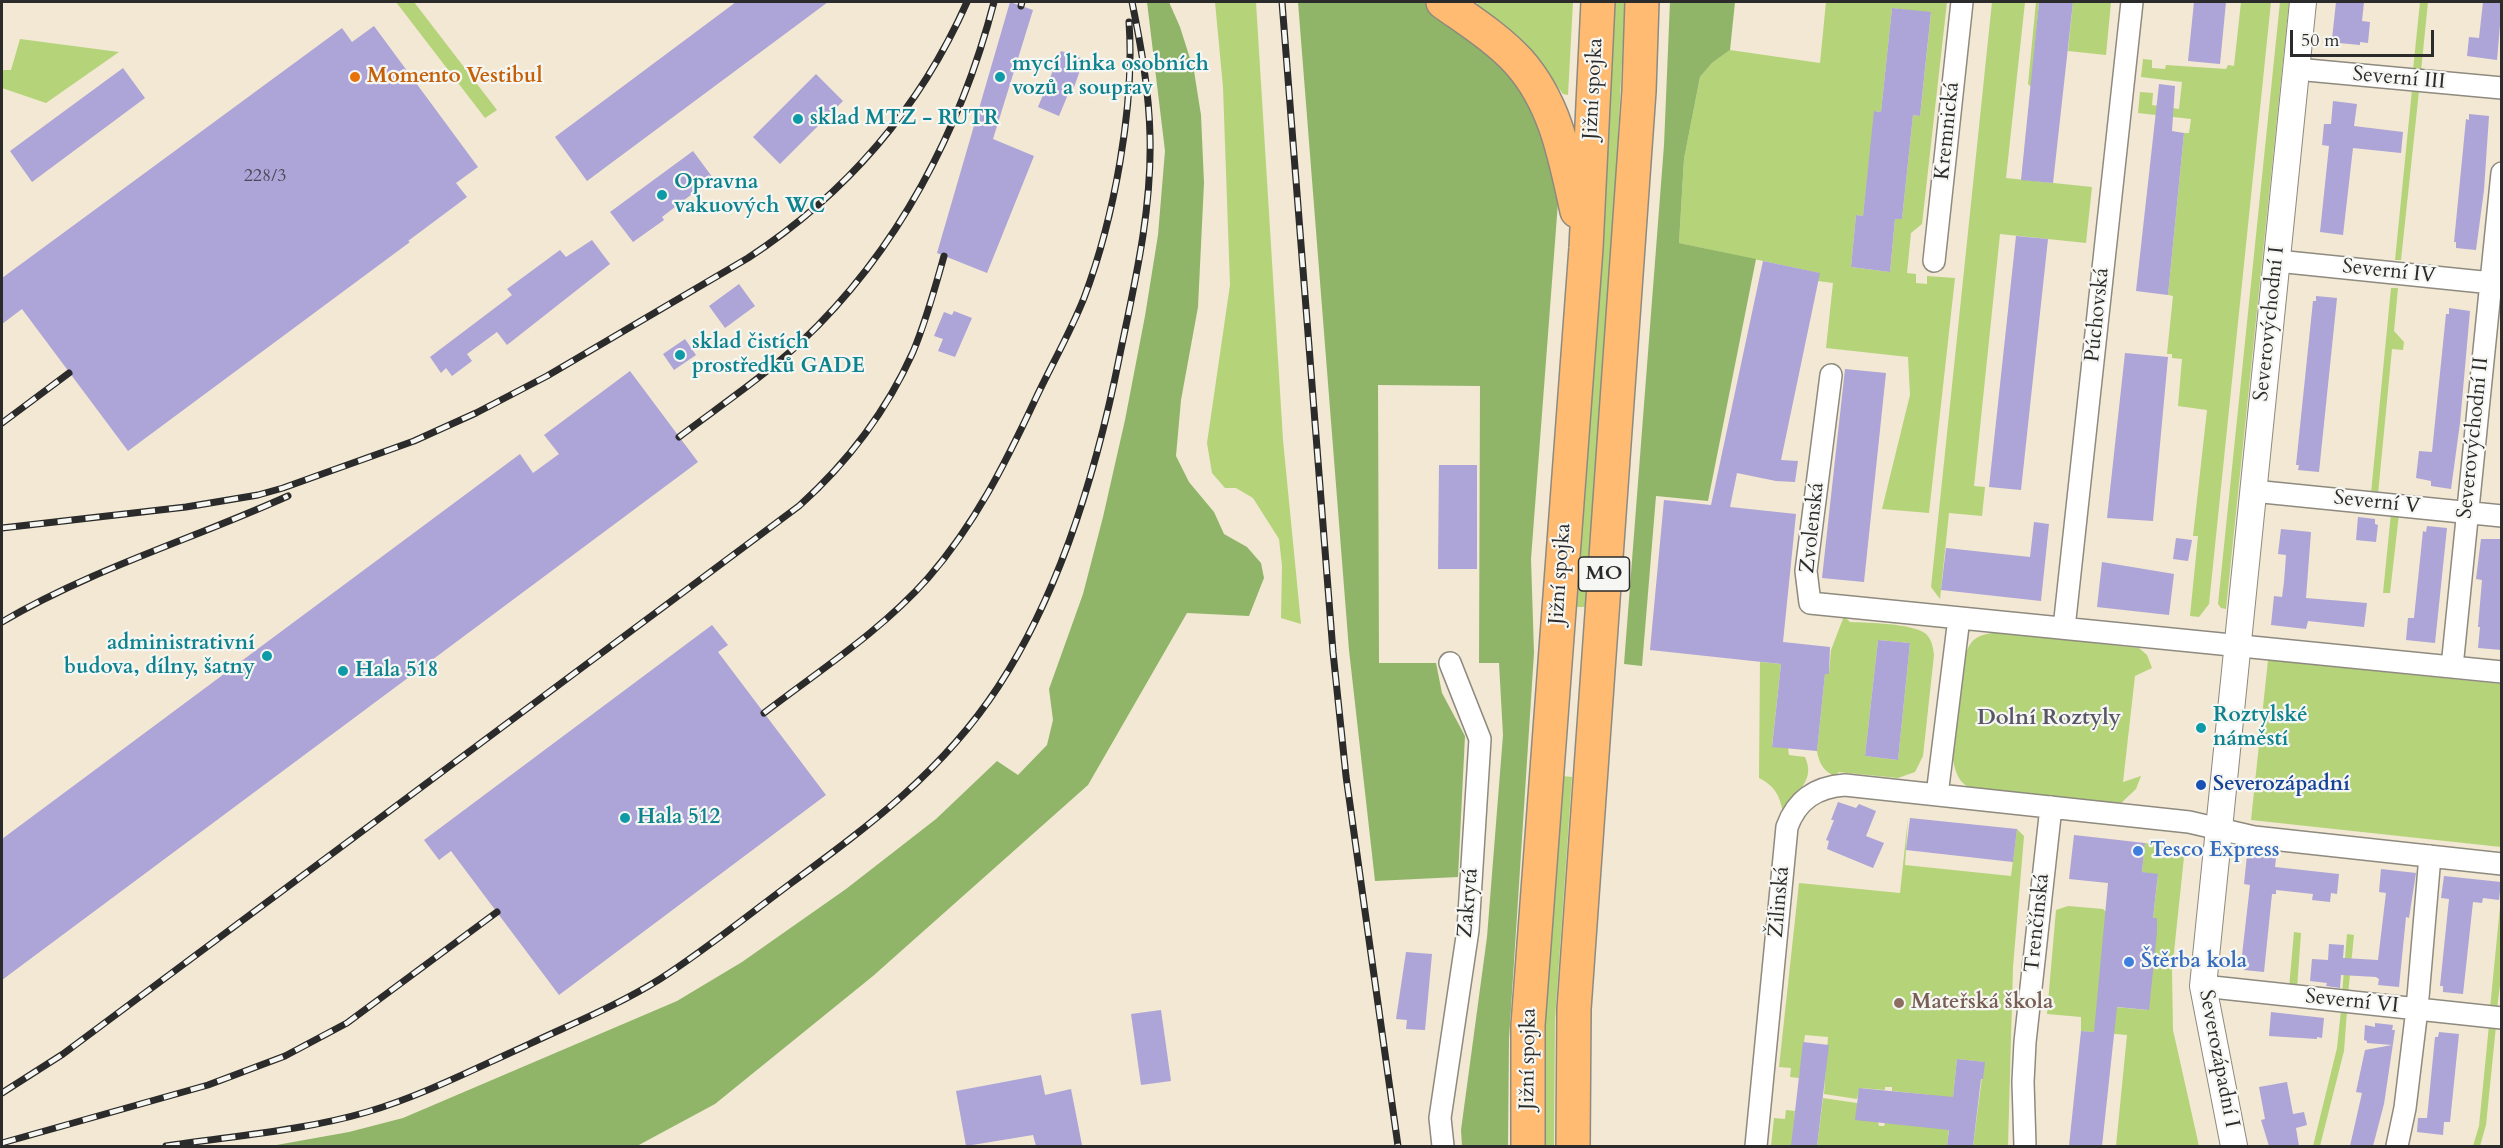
<!DOCTYPE html>
<meta charset="utf-8">
<style>
body{margin:0}
#map{position:relative;width:2503px;height:1148px;overflow:hidden;background:#f2e8d3;font-family:Cardo,serif}
canvas{display:block}
.frame{position:absolute;inset:0;border:3px solid #2b2b2b;pointer-events:none}
.scale{position:absolute;left:2290px;top:30px;width:144px;height:27px;box-sizing:border-box;border:3px solid #2b2b2b;border-top:0;padding-left:8px;font-size:18px;line-height:21px;white-space:nowrap;color:#2b2b2b;-webkit-text-stroke:4px #f6f6f2;paint-order:stroke}
</style>
<div id="map">
<canvas width="2503" height="1148"></canvas>
<div class="frame"></div>
<div class="scale">50 m</div>
</div>
<script>
const ctx = document.querySelector('canvas').getContext('2d');
ctx.lineJoin = 'round';
function fillPath(path, color) { ctx.fillStyle = color; ctx.fill(path, 'evenodd'); }
function strokePath(path, color, width, dash) { ctx.strokeStyle = color; ctx.lineWidth = width; ctx.lineCap = dash ? 'butt' : 'round'; ctx.setLineDash(dash || []); ctx.stroke(path); }
function write(font, color, halo, rows, align = 'center') {
  ctx.font = font + ' Cardo,serif'; ctx.lineWidth = 4.5; ctx.setLineDash([]); ctx.textBaseline = 'middle'; ctx.strokeStyle = halo; ctx.fillStyle = color; for (const [text, x, y, turn = 0] of rows) {
    ctx.save(); ctx.translate(x, y); ctx.rotate((+turn || 0) * Math.PI / 180); ctx.textAlign = isNaN(turn) ? turn : align; if (halo) ctx.strokeText(text, 0, 0); ctx.fillText(text, 0, 0); ctx.restore();
  }
}
const green = new Path2D(`
 M 396,2 L 414,2 L 497,110 L 485,118 Z
 M 1215,2 L 1256,2 L 1283,440 L 1301,624 L 1281,618 L 1282,566 L 1279,539 L 1253,498 L 1236,488 L 1225,488 L 1212,473 L 1207,443 L 1230,285 L 1223,87 Z
 M 1498,2 L 1573,2 L 1568,95 L 1563,94 L 1536,58 L 1475,6 L 1479,2 Z
 M 1614,2 L 1625,2 L 1615,197 L 1585,607 L 1575,607 L 1605,195 Z
 M 1826,2 L 1947,2 L 1922,224 L 1911,233 L 1907,273 L 1916,274 L 1916,283 L 1927,284 L 1927,276 L 1955,278 L 1929,513 L 1882,509 L 1910,395 L 1908,357 L 1826,348 L 1833,283 L 1818,281 L 1819,273 L 1679,243 L 1684,159 L 1700,77 L 1712,63 L 1730,50 L 1820,63 ZM 1892,8 L 1931,13 L 1920,116 L 1913,115 L 1902,219 L 1895,219 L 1890,272 L 1851,267 L 1856,215 L 1863,216 L 1875,111 L 1881,112 Z
 M 1992,2 L 2025,2 L 2006,178 L 2092,187 L 2086,243 L 2000,234 L 1974,486 L 1985,487 L 1982,516 L 1949,513 L 1940,599 L 1931,587 Z
 M 2036,2 L 2039,2 L 2031,87 L 2028,84 Z
 M 2073,2 L 2111,2 L 2106,55 L 2068,51 Z
 M 2241,2 L 2271,2 L 2209,604 L 2199,617 L 2190,616 L 2198,536 L 2193,536 L 2207,410 L 2178,406 L 2182,359 L 2172,358 L 2172,354 L 2167,354 L 2173,296 L 2168,295 L 2184,133 L 2189,133 L 2191,119 L 2138,113 L 2140,92 L 2153,93 L 2152,105 L 2179,109 L 2182,82 L 2141,77 L 2143,59 L 2152,60 L 2152,68 L 2165,69 L 2166,65 L 2226,69 L 2228,65 L 2234,66 Z
 M 2280,2 L 2289,2 L 2226,609 L 2221,608 L 2218,604 Z
 M 2420,2 L 2428,2 L 2421,71 L 2413,70 Z
 M 20,39 L 119,52 L 46,103 L 2,88 L 2,70 L 11,70 Z
 M 2412,90 L 2419,91 L 2401,260 L 2395,260 Z
 M 2391,288 L 2398,288 L 2394,331 L 2404,342 L 2403,350 L 2392,349 L 2378,494 L 2371,493 Z
 M 2391,513 L 2399,514 L 2390,593 L 2383,593 Z
 M 1844,616 L 1850,622 C 1867,623 1913,623 1926,634 C 1932,640 1933,647 1934,655 L 1923,756 L 1915,772 L 1898,778 L 1838,772 L 1837,777 C 1825,773 1819,764 1817,751 L 1825,674 L 1829,674 L 1831,650 ZM 1878,640 L 1910,643 L 1898,760 L 1865,756 Z
 M 1996,632 L 2139,648 L 2147,655 L 2152,668 L 2135,676 L 2123,782 L 2141,776 L 2136,789 L 2119,805 L 1975,790 C 1960,785 1956,775 1953,760 L 1964,657 C 1972,638 1975,636 1996,632 Z
 M 2268,660 L 2501,684 L 2501,847 L 2251,820 Z
 M 1760,662 L 1781,664 L 1772,746 L 1788,748 L 1789,755 L 1805,757 C 1817,784 1792,791 1783,813 C 1780,796 1775,786 1759,778 Z
 M 1562,776 L 1572,777 L 1555,1020 L 1554,1146 L 1544,1146 L 1545,1019 Z
 M 1908,818 L 1905,865 L 2011,876 L 2017,829 L 2024,836 L 2013,967 L 2008,1146 L 1973,1146 L 1984,1062 L 1957,1059 L 1952,1107 L 1930,1095 L 1892,1091 L 1892,1087 L 1885,1087 L 1885,1090 L 1860,1088 L 1857,1099 L 1824,1094 L 1828,1037 L 1805,1035 L 1799,1078 L 1790,1077 L 1791,1068 L 1779,1067 L 1799,883 L 1900,893 Z
 M 2145,843 L 2172,847 L 2184,857 L 2172,971 L 2173,1030 L 2199,1146 L 2116,1146 L 2127,1035 L 2081,1031 L 2081,1017 L 2047,1014 L 2056,910 L 2068,906 L 2103,909 L 2106,912 L 2115,1007 L 2148,1010 L 2157,918 L 2153,918 L 2158,875 L 2142,872 Z
 M 2501,897 L 2502,969 L 2497,1009 L 2490,1008 Z
 M 2294,932 L 2301,933 L 2297,989 L 2289,988 Z
 M 2347,934 L 2354,935 L 2348,994 L 2342,994 Z
 M 2341,1010 L 2347,1011 L 2344,1051 L 2320,1146 L 2313,1146 L 2337,1048 Z
 M 2489,1025 L 2496,1026 L 2486,1125 L 2480,1146 L 2473,1146 L 2479,1126 Z
 M 1823,1098 L 1857,1103 L 1878,1122 L 1879,1126 L 1884,1126 L 1885,1123 L 1950,1119 L 1947,1146 L 1817,1146 Z
 M 1786,1110 L 1795,1111 L 1792,1146 L 1796,1146 L 1771,1146 L 1774,1118 L 1785,1119 Z`);
const forest = new Path2D(`
 M 1147,2 L 1169,2 L 1180,27 L 1194,71 L 1201,115 L 1204,183 L 1198,307 L 1181,400 L 1176,456 L 1189,482 L 1214,512 L 1224,534 L 1247,547 L 1261,563 L 1264,578 L 1249,616 L 1187,613 L 1088,785 L 873,976 L 715,1104 L 637,1146 L 271,1146 L 349,1132 L 403,1118 L 677,1001 L 742,962 L 846,889 L 936,819 L 997,761 L 1018,775 L 1047,745 L 1053,720 L 1049,689 L 1083,594 L 1103,517 L 1125,420 L 1145,316 L 1158,235 L 1165,151 Z
 M 1298,2 L 1425,2 L 1494,53 L 1528,87 L 1559,189 L 1531,559 L 1534,653 L 1509,1039 L 1508,1146 L 1462,1146 L 1461,1130 L 1487,937 L 1503,735 L 1499,663 L 1479,663 L 1480,386 L 1378,385 L 1379,663 L 1436,663 L 1442,693 L 1465,736 L 1458,877 L 1375,881 L 1349,650 Z
 M 1670,2 L 1735,2 L 1730,50 L 1712,63 L 1700,77 L 1684,159 L 1679,243 L 1756,259 L 1708,501 L 1656,496 L 1642,666 L 1624,664 L 1664,145 Z`);
const building = new Path2D(`
 M 736,2 L 828,2 L 587,181 L 555,137 Z
 M 1010,2 L 1033,10 L 993,139 L 1034,156 L 987,273 L 937,253 Z
 M 2039,2 L 2073,2 L 2053,183 L 2021,180 Z
 M 2194,2 L 2226,2 L 2220,64 L 2188,61 Z
 M 2336,2 L 2364,2 L 2362,21 L 2370,22 L 2368,43 L 2360,42 L 2360,45 L 2339,43 L 2340,40 L 2332,39 Z
 M 2483,2 L 2502,2 L 2497,60 L 2467,56 L 2469,37 L 2479,38 Z
 M 1892,8 L 1931,12 L 1920,116 L 1913,115 L 1902,219 L 1895,219 L 1890,272 L 1851,267 L 1856,215 L 1863,216 L 1874,111 L 1881,112 Z
 M 374,26 L 478,167 L 456,183 L 467,197 L 408,241 L 410,242 L 128,451 L 22,309 L 2,324 L 2,278 L 342,28 L 352,42 Z
 M 1061,51 L 1084,59 L 1072,93 L 1069,92 L 1059,116 L 1038,107 Z
 M 123,68 L 145,98 L 32,182 L 10,151 Z
 M 816,74 L 843,101 L 780,164 L 753,137 Z
 M 2159,84 L 2175,86 L 2172,131 L 2184,133 L 2168,295 L 2136,291 Z
 M 2333,101 L 2357,104 L 2354,126 L 2403,132 L 2401,153 L 2353,148 L 2343,235 L 2320,232 L 2329,146 L 2322,145 L 2324,124 L 2331,124 Z
 M 2469,114 L 2489,116 L 2484,190 L 2476,250 L 2456,248 L 2456,242 L 2454,242 L 2466,119 L 2469,120 Z
 M 693,151 L 713,178 L 662,217 L 664,220 L 633,242 L 610,212 Z
 M 2016,236 L 2048,239 L 2021,490 L 1989,487 Z
 M 592,240 L 610,264 L 507,345 L 497,332 L 467,354 L 472,361 L 452,376 L 446,368 L 441,373 L 430,357 L 512,295 L 507,289 L 560,250 L 566,257 Z
 M 1763,261 L 1820,273 L 1781,460 L 1798,461 L 1795,482 L 1776,481 L 1737,473 L 1730,507 L 1796,514 L 1783,642 L 1830,647 L 1829,674 L 1825,674 L 1817,751 L 1772,747 L 1781,664 L 1650,650 L 1664,500 L 1711,505 Z
 M 739,284 L 755,306 L 725,328 L 709,306 Z
 M 2316,296 L 2337,298 L 2319,472 L 2298,470 L 2299,465 L 2296,465 L 2313,301 L 2316,301 Z
 M 2449,308 L 2470,311 L 2460,423 L 2451,489 L 2431,486 L 2431,481 L 2416,478 L 2419,451 L 2432,452 L 2446,314 L 2449,314 Z
 M 954,311 L 972,318 L 955,357 L 938,351 L 943,339 L 934,336 L 944,312 L 952,315 Z
 M 685,339 L 696,355 L 674,370 L 663,354 Z
 M 2125,353 L 2168,357 L 2153,521 L 2107,518 Z
 M 1845,369 L 1886,373 L 1864,582 L 1822,578 Z
 M 630,371 L 698,462 L 2,980 L 2,839 L 520,454 L 533,473 L 559,454 L 544,435 Z
 M 1439,465 L 1477,465 L 1477,569 L 1438,569 Z
 M 2358,517 L 2375,519 L 2375,524 L 2378,525 L 2376,542 L 2356,540 Z
 M 2034,522 L 2049,524 L 2041,601 L 1941,590 L 1946,548 L 2030,557 Z
 M 2427,526 L 2447,528 L 2435,643 L 2406,640 L 2408,618 L 2414,618 L 2423,531 L 2426,532 Z
 M 2281,529 L 2311,532 L 2306,598 L 2367,603 L 2364,627 L 2308,621 L 2306,629 L 2271,625 L 2274,596 L 2282,597 L 2284,582 L 2286,555 L 2278,554 Z
 M 2176,538 L 2192,540 L 2188,561 L 2173,559 Z
 M 2481,539 L 2502,539 L 2502,650 L 2478,648 L 2480,627 L 2478,627 L 2482,580 L 2476,579 Z
 M 2102,562 L 2174,574 L 2169,615 L 2097,607 Z
 M 712,625 L 728,645 L 718,652 L 826,795 L 559,995 L 451,851 L 439,860 L 424,840 Z
 M 1878,640 L 1910,643 L 1898,760 L 1865,756 Z
 M 1838,802 L 1856,808 L 1859,804 L 1876,811 L 1866,836 L 1884,843 L 1873,868 L 1827,849 L 1829,841 L 1826,840 L 1834,820 L 1831,820 Z
 M 1910,818 L 2017,829 L 2013,862 L 1906,850 Z
 M 2074,835 L 2145,843 L 2142,872 L 2158,874 L 2153,918 L 2157,918 L 2157,932 L 2149,1010 L 2117,1007 L 2102,1146 L 2069,1146 L 2081,1031 L 2094,1032 L 2108,883 L 2069,879 Z
 M 2247,855 L 2276,858 L 2275,867 L 2339,874 L 2337,894 L 2331,893 L 2330,902 L 2312,900 L 2313,894 L 2276,890 L 2276,894 L 2272,894 L 2264,972 L 2244,970 L 2244,965 L 2241,964 L 2250,885 L 2244,884 Z
 M 2381,869 L 2416,873 L 2409,918 L 2406,917 L 2399,987 L 2378,985 L 2379,979 L 2376,977 L 2341,975 L 2340,988 L 2326,986 L 2327,983 L 2310,981 L 2312,959 L 2328,960 L 2329,944 L 2344,945 L 2343,958 L 2378,960 L 2386,893 L 2379,892 Z
 M 2444,876 L 2501,882 L 2499,900 L 2483,898 L 2482,903 L 2473,902 L 2463,994 L 2443,992 L 2443,986 L 2440,986 L 2449,899 L 2441,898 Z
 M 1406,952 L 1432,954 L 1425,1030 L 1406,1029 L 1407,1020 L 1396,1019 Z
 M 1161,1010 L 1171,1081 L 1141,1085 L 1131,1014 Z
 M 2271,1012 L 2324,1018 L 2322,1038 L 2317,1037 L 2317,1039 L 2269,1036 Z
 M 2375,1023 L 2393,1025 L 2392,1030 L 2395,1030 L 2384,1104 L 2373,1146 L 2350,1146 L 2362,1093 L 2356,1092 L 2365,1050 L 2392,1045 L 2367,1043 L 2367,1041 L 2364,1040 L 2365,1025 L 2375,1027 Z
 M 2439,1032 L 2459,1034 L 2450,1122 L 2444,1122 L 2443,1135 L 2417,1132 L 2418,1118 L 2427,1118 L 2435,1037 L 2438,1037 Z
 M 1803,1042 L 1829,1045 L 1817,1146 L 1791,1146 Z
 M 1957,1059 L 1985,1062 L 1983,1079 L 1981,1079 L 1973,1146 L 1947,1146 L 1949,1130 L 1855,1120 L 1859,1088 L 1953,1097 Z
 M 1041,1075 L 1045,1095 L 1071,1089 L 1082,1145 L 1036,1146 L 1033,1135 L 966,1146 L 956,1091 Z
 M 2287,1082 L 2293,1114 L 2304,1112 L 2307,1125 L 2296,1128 L 2299,1146 L 2269,1146 L 2261,1120 L 2265,1119 L 2259,1087 Z`);
const minor = new Path2D(`
 M 2296,69 L 2502,88
 M 1934,261 L 1962,2
 M 2277,261 L 2502,284
 M 1831,375 L 1806,571 L 1810,603 L 2502,672
 M 2253,491 L 2502,516
 M 2064,628 L 2132,2
 M 2452,667 L 2502,173
 M 1937,795 L 1959,618
 M 2203,986 L 2502,1018
 M 1443,1146 L 1440,1118 L 1468,930 L 1480,739 L 1450,663
 M 1756,1146 L 1787,827 C 1797,799 1817,787 1845,785 L 2189,822 L 2254,837 L 2502,864
 M 2025,1146 L 2023,1082 L 2025,1042 L 2051,807
 M 2397,1146 L 2405,1108 L 2417,1009 L 2430,856`);
const tertiary = new Path2D(`
 M 2234,1146 L 2203,986 L 2303,2`);
const trunk = new Path2D(`
 M 1443,2 C 1468,20 1497,38 1519,62 C 1556,104 1565,157 1577,211
 M 1528,1146 L 1528,1025 L 1586,248 L 1598,2
 M 1573,1146 L 1574,1009 L 1639,91 L 1642,2`);
const rail = new Path2D(`
 M 1282,2 L 1333,652 L 1346,776 L 1398,1146
 M 1021,6 L 1022,2
 M 2,423 L 69,373
 M 679,437 C 720,406 763,377 801,342 C 898,251 961,129 994,2
 M 2,528 L 186,507 L 258,495 L 283,488 L 414,441 L 476,413 L 547,376 L 748,258 C 846,194 920,108 967,2
 M 2,622 C 92,569 193,539 288,496
 M 764,713 C 820,670 881,631 928,578 C 975,524 1005,464 1035,400 C 1051,366 1070,333 1084,298 C 1114,219 1135,106 1129,22
 M 2,1093 L 63,1054 L 799,506 C 847,463 886,412 913,352 C 926,321 935,288 944,256
 M 2,1143 L 208,1085 L 285,1056 L 347,1023 L 497,912
 M 166,1146 C 232,1136 302,1131 367,1112 C 421,1096 472,1070 523,1047 C 569,1025 617,1006 660,979 C 705,950 747,916 790,884 C 870,825 943,771 998,687 C 1061,591 1098,465 1120,354 C 1135,282 1152,210 1150,136 C 1149,90 1141,46 1132,2`);
const markers = [
 [355,77,6,"#e8710a"],
 [1000,77,6,"#0f9aa8"],
 [798,119,6,"#0f9aa8"],
 [662,195,6,"#0f9aa8"],
 [680,355,6,"#0f9aa8"],
 [267,656,6,"#0f9aa8"],
 [343,671,6,"#0f9aa8"],
 [2201,728,6,"#0f9aa8"],
 [2201,785,6,"#1a4fb4"],
 [625,818,6,"#0f9aa8"],
 [2138,851,6,"#3f7fe0"],
 [2129,962,6,"#3f7fe0"],
 [1899,1003,6,"#8d6e63"]
];
const numberNames = [
 ["228/3",265,177]
];
const shields = [
 [1604,574,51]
];
const shieldNames = [
 ["MO",1604,574]
];
const cultureNames = [
 ["mycí linka osobních",1012,65],
 ["vozů a souprav",1012,89],
 ["sklad MTZ - RUTR",810,119],
 ["Opravna",674,183],
 ["vakuových WC",674,207],
 ["sklad čistích",692,343],
 ["prostředků GADE",692,367],
 ["administrativní",255,644,"right"],
 ["budova, dílny, šatny",255,668,"right"],
 ["Hala 518",355,671],
 ["Roztylské",2213,716],
 ["náměstí",2213,740],
 ["Hala 512",637,818]
];
const foodNames = [
 ["Momento Vestibul",367,77]
];
const streetNames = [
 ["Severní III",2399,79,5],
 ["Jižní spojka",1594,89,-87],
 ["Kremnická",1948,131,-84],
 ["Severní IV",2389,272,6],
 ["Púchovská",2098,315,-84],
 ["Severovýchodní I",2270,324,-84],
 ["Severovýchodní II",2474,438,-84],
 ["Severní V",2377,503,6],
 ["Zvolenská",1813,528,-84],
 ["Jižní spojka",1561,574,-86],
 ["Žilinská",1780,902,-85],
 ["Zakrytá",1469,903,-85],
 ["Trenčínská",2038,923,-84],
 ["Severní VI",2352,1002,6],
 ["Jižní spojka",1529,1059,-89],
 ["Severozápadní I",2218,1059,79]
];
const transitNames = [
 ["Severozápadní",2213,785]
];
const shopNames = [
 ["Tesco Express",2150,851],
 ["Štěrba kola",2141,962]
];
const educationNames = [
 ["Mateřská škola",1911,1003]
];
const neighbourhoodNames = [
 ["Dolní Roztyly",2049,719]
];
fillPath(green, '#b5d379');
fillPath(forest, '#90b569');
fillPath(building, '#ada4d7');
strokePath(minor, '#8e8a7f', 24);
strokePath(tertiary, '#8e8a7f', 28);
strokePath(trunk, '#8e8a7f', 36);
strokePath(minor, '#fff', 21);
strokePath(tertiary, '#fff', 26);
strokePath(trunk, '#ffbb71', 33);
strokePath(rail, '#2b2b2b', 7);
strokePath(rail, '#f6f6f2', 4.5, [14]);
for (const [x, y, r, color] of markers) { const dot = new Path2D(); dot.arc(x, y, r, 0, 2 * Math.PI); ctx.fillStyle = color; ctx.fill(dot); strokePath(dot, '#f6f6f2', 2); }
write('18px', '#4c4956', null, numberNames);
for (const [x, y, w] of shields) { const box = new Path2D(); box.roundRect(x - w / 2, y - 17, w, 34, 4.5); ctx.fillStyle = '#f6f6f2'; ctx.fill(box); strokePath(box, '#2b2b2b', 1.5); }
write('bold 20px', '#2b2b2b', null, shieldNames);
write('bold 21px', '#0d838f', '#f6f6f2', cultureNames, 'left');
write('bold 21px', '#c56008', '#f6f6f2', foodNames, 'left');
write('21px', '#2b2b2b', '#f6f6f2', streetNames);
write('bold 21px', '#164399', '#f6f6f2', transitNames, 'left');
write('bold 21px', '#366cbe', '#f6f6f2', shopNames, 'left');
write('bold 21px', '#785e54', '#f6f6f2', educationNames, 'left');
write('bold 22px', '#585567', '#f6f6f2', neighbourhoodNames);
</script>
